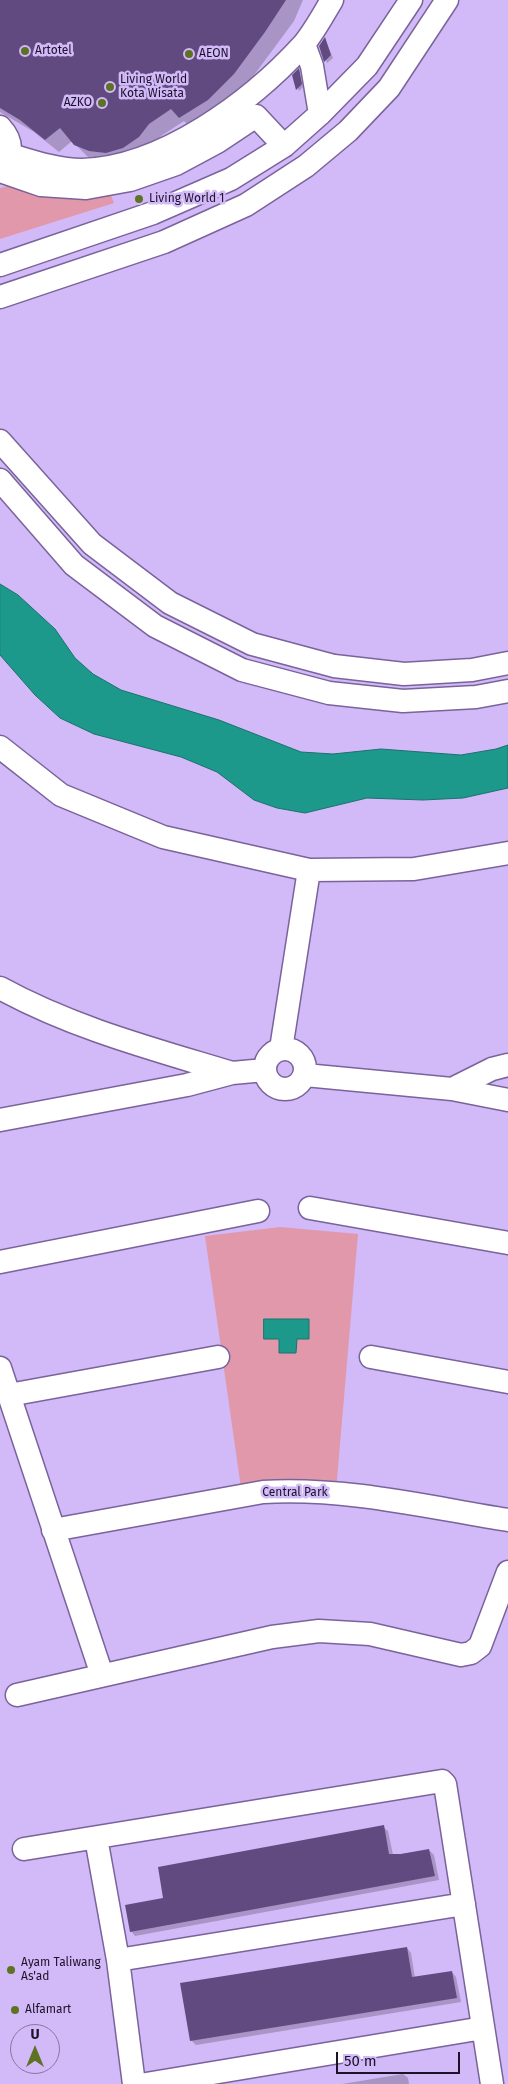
<!DOCTYPE html>
<style>
body{margin:0}
#map{position:relative;width:508px;height:2084px;overflow:hidden;background:#d2b9f7;font-family:"Fira Sans",sans-serif}
canvas{display:block}
.north{position:absolute;left:10px;top:2024px;width:50px;height:50px;box-sizing:border-box;background:#d2b9f7;border:1px solid #8976a5;border-radius:50%;rotate:0deg;font-size:14px;font-weight:700;line-height:20px;text-align:center;color:#1c1229}
.north::after{content:'';display:block;margin:auto;width:18px;height:22px;background:#5d7222;clip-path:polygon(50% 0,100% 100%,50% 72%,0 100%)}
.scale{position:absolute;left:336px;top:2052px;width:124px;height:22px;box-sizing:border-box;border:2px solid #1c1229;border-top:0;padding-left:6px;font-size:15px;line-height:18px;white-space:nowrap;color:#1c1229;-webkit-text-stroke:4px #d2b9f7;paint-order:stroke}
</style>
<div id="map">
<canvas width="508" height="2084"></canvas>
<div class="north">U</div>
<div class="scale">50 m</div>
</div>
<script>
const ctx = document.querySelector('canvas').getContext('2d');
ctx.lineJoin = 'round';
function fillPath(path, color) { ctx.fillStyle = color; ctx.fill(path, 'evenodd'); }
function strokePath(path, color, width, dash) { ctx.strokeStyle = color; ctx.lineWidth = width; ctx.lineCap = dash ? 'butt' : 'round'; ctx.setLineDash(dash || []); ctx.stroke(path); }
function write(font, color, halo, rows, align = 'center') {
  ctx.font = font + ' "Fira Sans",sans-serif'; ctx.lineWidth = 5; ctx.setLineDash([]); ctx.textBaseline = 'middle'; ctx.strokeStyle = halo; ctx.fillStyle = color; for (const [text, x, y, turn = 0] of rows) {
    ctx.save(); ctx.translate(x, y); ctx.rotate((+turn || 0) * Math.PI / 180); ctx.textAlign = isNaN(turn) ? turn : align; if (halo) ctx.strokeText(text, 0, 0); ctx.fillText(text, 0, 0); ctx.restore();
  }
}
const green = new Path2D(`
 M 11,185 L 54,196 L 111,195 L 114,203 L 0,239 L 0,188 Z
 M 280,1227 L 358,1234 L 336,1491 L 241,1488 L 205,1236 Z`);
const water = new Path2D(`
 M 0,584 L 18,595 L 55,629 L 75,658 L 93,674 L 121,690 L 219,720 L 301,752 L 333,754 L 381,749 L 461,755 L 496,749 L 508,745 L 508,788 L 463,798 L 423,800 L 367,798 L 305,813 L 277,808 L 254,800 L 217,772 L 181,757 L 94,734 L 60,718 L 35,695 L 0,655 Z
 M 264,1319 L 309,1319 L 309,1339 L 297,1339 L 296,1353 L 279,1353 L 279,1339 L 264,1339 Z`);
const shadow = new Path2D(`
 M 0,0 L 303,0 L 294,21 L 246,86 L 193,130 L 184,121 L 161,136 L 152,150 L 102,164 L 88,157 L 72,141 L 59,152 L 34,132 L 0,112 Z
 M 325,39 L 333,58 L 327,63 L 320,46 Z
 M 299,70 L 303,87 L 299,91 L 293,76 Z
 M 383,1827 L 388,1831 L 393,1855 L 429,1850 L 434,1855 L 439,1880 L 135,1936 L 131,1931 L 165,1899 Z
 M 407,1948 L 411,1953 L 415,1978 L 452,1972 L 456,1977 L 461,2002 L 196,2045 L 191,2040 Z
 M 403,2074 L 408,2078 L 409,2084 L 342,2084 Z`);
const building = new Path2D(`
 M 0,0 L 286,0 L 265,32 L 234,74 L 208,100 L 179,118 L 171,109 L 149,124 L 139,137 L 123,148 L 106,153 L 89,151 L 74,145 L 60,128 L 45,140 L 20,120 L 0,108 Z
 M 325,37 L 331,55 L 324,62 L 319,46 Z
 M 299,68 L 302,84 L 296,90 L 292,75 Z
 M 384,1825 L 389,1854 L 401,1854 L 429,1849 L 435,1876 L 130,1932 L 125,1905 L 163,1898 L 158,1867 Z
 M 407,1947 L 412,1977 L 452,1971 L 457,1998 L 190,2041 L 180,1983 Z`);
const minor = new Path2D(`
 M 304,44 L 312,66 L 320,114
 M 0,127 C 13,141 13,153 4,168
 M 11,155 C 34,162 58,170 82,170 C 162,168 251,102 303,45 C 314,32 323,15 332,0
 M 0,171 L 41,185 L 86,188 L 130,180 L 176,164 L 217,142 L 256,116 L 284,146
 M 0,265 L 153,213 L 231,179 L 284,146 L 320,114 L 367,66 L 411,0
 M 0,297 L 164,242 L 246,205 L 306,166 L 348,131 L 389,88 L 447,0
 M 0,441 L 92,544 L 170,603 L 252,644 L 334,666 L 404,674 L 472,670 L 508,663
 M 0,480 L 74,565 L 155,626 L 242,670 L 329,693 L 403,701 L 476,697 L 508,691
 M 0,747 L 61,795 L 163,837 L 309,870 L 414,869 L 508,853
 M 0,988 C 73,1028 153,1049 232,1073
 M 281,1049 L 309,870
 M265 1069a20 20 0 1 1 40 0a20 20 0 1 1-40 0Z
 M 305,1075 L 452,1089 L 508,1100
 M 452,1089 L 492,1069 L 508,1065
 M 0,1120 L 187,1085 L 232,1073 L 265,1070
 M 310,1208 L 508,1243
 M 0,1262 L 258,1211
 M 371,1357 L 508,1382
 M 0,1368 L 102,1675
 M 9,1395 L 218,1357
 M 53,1530 L 263,1492 C 345,1487 427,1507 508,1520
 M 17,1695 L 272,1637 L 319,1631 L 370,1634 L 461,1655 L 471,1653 L 480,1646 L 508,1572
 M 96,1838 L 118,1960 L 134,2084
 M 24,1849 L 442,1781 L 445,1784 L 492,2084
 M 118,1960 L 464,1904
 M 146,2084 L 483,2028`);
const markers = [
 [25,51,5,"#5d7222"],
 [189,54,5,"#5d7222"],
 [110,87,5,"#5d7222"],
 [102,103,5,"#5d7222"],
 [139,199,5,"#5d7222"],
 [11,1970,5,"#5d7222"],
 [15,2010,5,"#5d7222"]
];
const poiNames = [
 ["Artotel",35,51],
 ["AEON",199,54],
 ["Living World",120,80],
 ["Kota Wisata",120,94],
 ["AZKO",92,103,"right"],
 ["Living World 1",149,199],
 ["Ayam Taliwang",21,1963],
 ["As'ad",21,1977],
 ["Alfamart",25,2010]
];
const streetNames = [
 ["Central Park",295,1493]
];
fillPath(green, '#e298ab');
fillPath(water, '#1c998b');
strokePath(water, '#1c706e', 1);
fillPath(shadow, '#0003');
fillPath(building, '#614a80');
strokePath(minor, '#7a639b', 25);
strokePath(minor, '#fff', 22);
for (const [x, y, r, color] of markers) { const dot = new Path2D(); dot.arc(x, y, r, 0, 2 * Math.PI); ctx.fillStyle = color; ctx.fill(dot); strokePath(dot, '#d2b9f7', 2); }
write('12px', '#1c1229', '#d2b9f7', poiNames, 'left');
write('12px', '#1c1229', '#d2b9f7', streetNames);
</script>
